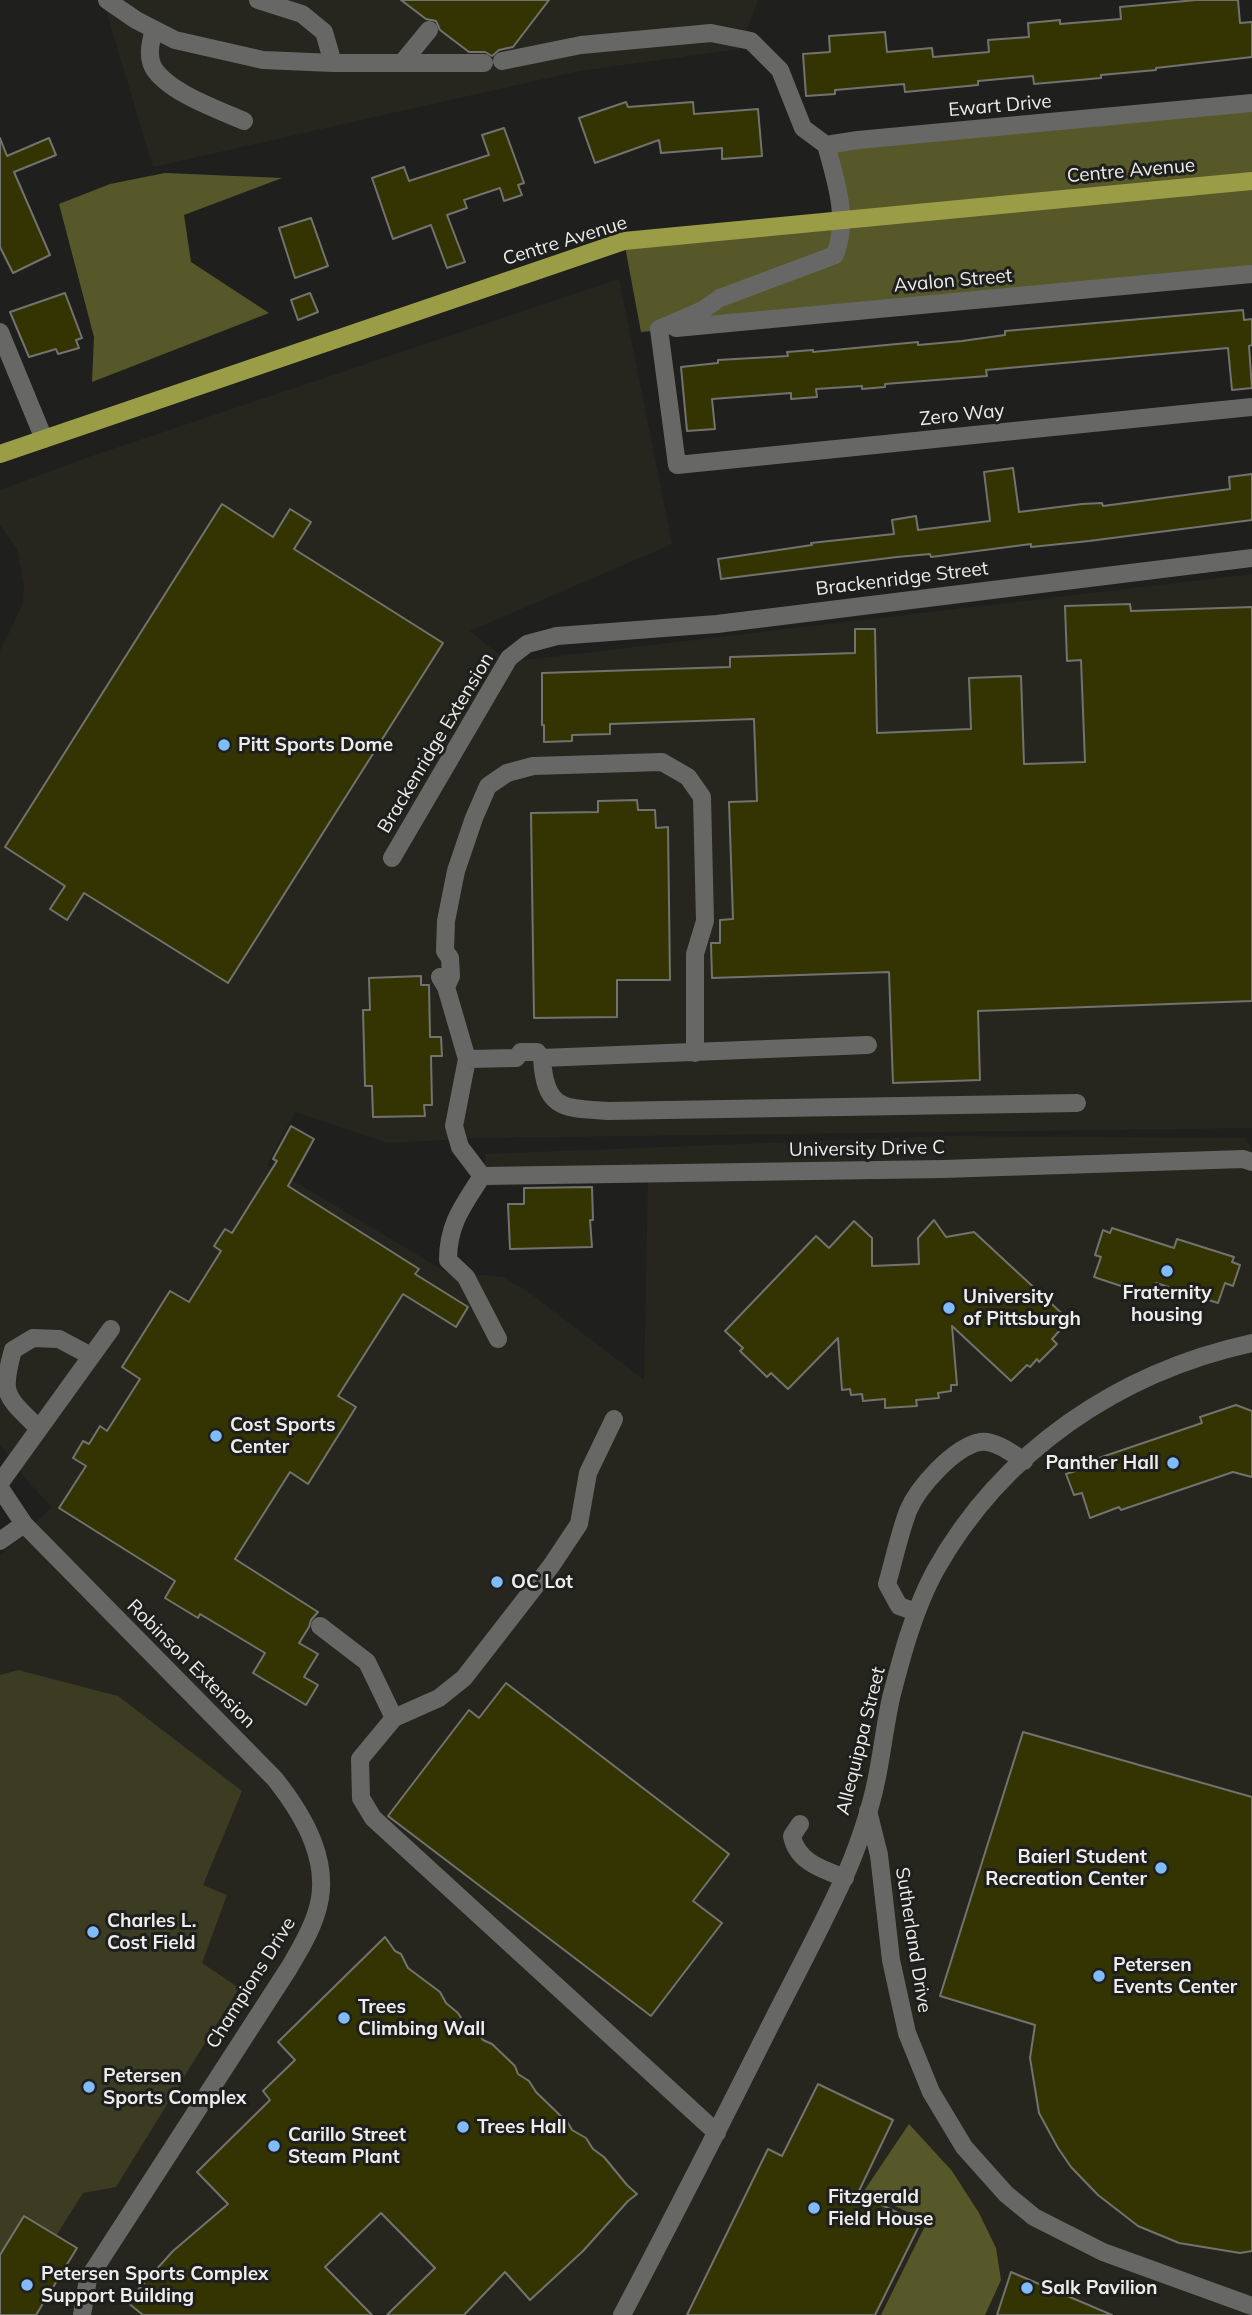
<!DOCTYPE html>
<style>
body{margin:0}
canvas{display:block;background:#1f1f1d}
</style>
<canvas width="1252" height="2315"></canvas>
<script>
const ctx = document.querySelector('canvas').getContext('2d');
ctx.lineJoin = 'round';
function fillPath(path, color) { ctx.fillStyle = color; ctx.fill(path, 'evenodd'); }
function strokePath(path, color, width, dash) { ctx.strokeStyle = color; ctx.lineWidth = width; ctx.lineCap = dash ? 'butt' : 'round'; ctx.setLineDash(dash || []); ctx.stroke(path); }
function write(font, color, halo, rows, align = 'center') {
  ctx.font = font + ' Mulish,sans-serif'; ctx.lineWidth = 6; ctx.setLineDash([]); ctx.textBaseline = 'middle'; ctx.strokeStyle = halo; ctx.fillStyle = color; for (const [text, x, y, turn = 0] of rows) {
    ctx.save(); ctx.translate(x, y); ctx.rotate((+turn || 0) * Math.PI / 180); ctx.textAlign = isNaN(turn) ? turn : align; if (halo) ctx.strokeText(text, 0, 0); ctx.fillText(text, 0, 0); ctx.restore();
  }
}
const built = new Path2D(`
 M 103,0 L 758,0 L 740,49 L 579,71 L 153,167 Z
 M 619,279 L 672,544 L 470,631 L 508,662 L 1252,574 L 1252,1128 L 479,1138 L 388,1143 L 295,1112 L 267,1165 L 446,1272 L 503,1277 L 527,1291 L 644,1380 L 648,1182 L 486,1186 L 485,1154 L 945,1136 L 1246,1138 L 1252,1148 L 1252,2315 L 0,2315 L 0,1556 L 52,1507 L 31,1485 L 0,1444 L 0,651 L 23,604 L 24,586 L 17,549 L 0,525 L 0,490 L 86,458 Z`);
const green = new Path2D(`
 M 18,1670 L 118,1696 L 242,1791 L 203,1885 L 227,1895 L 202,1963 L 239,1988 L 116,2187 L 83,2193 L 56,2236 L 0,2315 L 0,1675 Z`);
const forest = new Path2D(`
 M 1252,103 L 1252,274 L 641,332 L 624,241 L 842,219 L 826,145 Z
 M 165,173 L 282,178 L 184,215 L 191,262 L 269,313 L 92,382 L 94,337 L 59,204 L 110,184 Z
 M 909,2124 L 952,2171 L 979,2213 L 996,2248 L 1001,2280 L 985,2315 L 881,2315 L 925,2226 L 924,2220 L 864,2191 Z`);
const building = new Path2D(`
 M 401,0 L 549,0 L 513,47 L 499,50 L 492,56 L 485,52 L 469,52 L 440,30 L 436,21 L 426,19 Z
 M 1196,0 L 1238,0 L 1240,23 L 1252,22 L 1252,57 L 1156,68 L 1156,70 L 1101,75 L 1101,78 L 1034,84 L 1033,76 L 978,81 L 978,85 L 936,89 L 905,92 L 904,84 L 835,90 L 835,94 L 806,96 L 803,54 L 830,52 L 829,36 L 885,32 L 887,52 L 932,48 L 933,57 L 989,52 L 988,40 L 1029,37 L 1028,23 L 1060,20 L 1060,24 L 1121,19 L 1120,7 Z
 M 626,102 L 628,107 L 693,102 L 694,114 L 758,109 L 762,156 L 722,159 L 722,148 L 661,153 L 659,140 L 595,163 L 579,118 Z
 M 504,128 L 524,183 L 518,185 L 522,195 L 504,201 L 500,188 L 464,200 L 467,208 L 447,215 L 465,262 L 447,268 L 431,225 L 393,239 L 372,178 L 404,167 L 409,181 L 489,155 L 482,135 Z
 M 0,138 L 7,156 L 49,138 L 56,155 L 14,172 L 50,255 L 13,273 L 0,247 Z
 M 311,218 L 328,266 L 295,278 L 279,228 Z
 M 65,293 L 82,338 L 76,340 L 79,348 L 58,354 L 56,349 L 29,357 L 10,312 Z
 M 310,293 L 318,312 L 298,320 L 291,300 Z
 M 1243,310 L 1244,320 L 1252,319 L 1252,345 L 1249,346 L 1252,388 L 1232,390 L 1228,348 L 986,370 L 987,376 L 885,384 L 885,387 L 862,389 L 862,386 L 816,389 L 817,397 L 791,399 L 791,393 L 712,399 L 715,429 L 687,431 L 681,367 L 718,363 L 718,360 L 788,356 L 787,352 L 813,350 L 813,352 L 918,342 L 918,345 L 962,341 L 1005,335 L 1005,331 Z
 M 1013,468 L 1019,512 L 1082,504 L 1102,503 L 1103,506 L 1230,489 L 1229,477 L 1252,474 L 1252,520 L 1089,541 L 1031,547 L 1031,544 L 931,557 L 930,554 L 897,557 L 721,579 L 718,559 L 812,545 L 811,543 L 894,534 L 892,520 L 916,516 L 918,530 L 990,521 L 984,472 Z
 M 222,504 L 273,537 L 290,509 L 311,522 L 294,549 L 443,643 L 228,983 L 84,893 L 67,920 L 50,909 L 65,886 L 5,847 Z
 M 1130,604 L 1131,611 L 1252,607 L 1252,1001 L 978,1011 L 980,1080 L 893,1083 L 889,972 L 712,978 L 711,943 L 720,943 L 720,920 L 733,919 L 729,802 L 757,801 L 754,719 L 610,724 L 610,734 L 572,735 L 572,741 L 544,742 L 544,725 L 542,725 L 542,673 L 730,667 L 730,657 L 855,653 L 855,629 L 875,629 L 877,733 L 971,729 L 969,678 L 1021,676 L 1024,764 L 1085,762 L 1081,660 L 1067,661 L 1065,606 Z
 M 637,800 L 638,810 L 655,810 L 656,828 L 668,827 L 670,980 L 617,980 L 617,1017 L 534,1018 L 531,813 L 598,812 L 598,801 Z
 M 421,976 L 421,985 L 429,985 L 430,1037 L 441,1037 L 442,1056 L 431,1056 L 432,1105 L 424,1105 L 425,1116 L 373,1117 L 372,1086 L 365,1086 L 363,1010 L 370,1010 L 369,978 Z
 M 291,1126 L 314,1139 L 288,1186 L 419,1269 L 415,1274 L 468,1307 L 456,1327 L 403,1294 L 338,1396 L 356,1407 L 308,1484 L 290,1472 L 235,1559 L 318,1612 L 311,1620 L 309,1627 L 299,1643 L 318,1654 L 304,1677 L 318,1685 L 306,1705 L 253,1673 L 265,1653 L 200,1614 L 198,1618 L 165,1598 L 175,1581 L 59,1508 L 86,1466 L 73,1458 L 83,1441 L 89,1444 L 100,1426 L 107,1431 L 140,1379 L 122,1367 L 170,1291 L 189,1302 L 221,1251 L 214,1246 L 225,1229 L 232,1233 L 277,1161 L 273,1159 Z
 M 592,1187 L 593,1220 L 590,1220 L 592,1247 L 510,1249 L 508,1204 L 524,1204 L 524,1188 Z
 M 934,1220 L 946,1237 L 974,1232 L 1069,1320 L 1052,1339 L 1057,1344 L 1039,1362 L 1037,1359 L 1030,1367 L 1027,1365 L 1011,1381 L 952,1326 L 957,1385 L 951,1385 L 951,1391 L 938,1393 L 939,1398 L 916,1400 L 917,1406 L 885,1408 L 885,1399 L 863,1401 L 862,1394 L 851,1395 L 850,1389 L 842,1390 L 838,1338 L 788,1389 L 771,1373 L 767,1377 L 740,1351 L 743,1348 L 725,1331 L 816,1236 L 829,1248 L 854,1221 L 872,1238 L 872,1266 L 919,1264 L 918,1238 Z
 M 1112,1228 L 1174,1248 L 1177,1239 L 1234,1257 L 1232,1262 L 1240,1265 L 1233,1286 L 1225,1283 L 1218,1303 L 1156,1283 L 1151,1296 L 1094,1277 L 1101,1257 L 1095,1255 L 1103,1230 L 1110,1233 Z
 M 1236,1405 L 1252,1411 L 1252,1477 L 1233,1472 L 1121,1510 L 1119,1507 L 1090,1518 L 1082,1493 L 1074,1495 L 1066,1474 L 1094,1465 L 1093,1460 L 1202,1423 L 1200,1417 Z
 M 506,1683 L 729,1854 L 693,1901 L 722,1923 L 651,2016 L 388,1816 L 469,1710 L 479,1718 Z
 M 1023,1732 L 1252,1797 L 1252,2251 L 1240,2253 L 1179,2243 L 1138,2226 L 1098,2195 L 1071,2167 L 1058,2148 L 1039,2113 L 1030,2058 L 1035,2025 L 940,1996 Z
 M 385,1937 L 395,1951 L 401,1954 L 408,1968 L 440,1992 L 446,2003 L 458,2013 L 463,2021 L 475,2029 L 483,2040 L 492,2044 L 515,2066 L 518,2074 L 529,2081 L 536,2092 L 568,2123 L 572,2130 L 586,2138 L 593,2149 L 604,2157 L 627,2185 L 637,2194 L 628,2201 L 583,2251 L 530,2300 L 505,2272 L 464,2315 L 387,2315 L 435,2268 L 381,2213 L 325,2267 L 372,2315 L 143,2315 L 127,2302 L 173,2251 L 228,2204 L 197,2172 L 270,2100 L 263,2091 L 295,2060 L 278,2042 Z
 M 818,2084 L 893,2120 L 858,2193 L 920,2224 L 875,2315 L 687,2315 L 768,2149 L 782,2156 Z
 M 24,2216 L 77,2248 L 36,2315 L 0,2315 L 0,2255 Z
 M 1011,2272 L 1112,2315 L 997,2315 Z`);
const minor = new Path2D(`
 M 107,0 L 136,20 L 175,40 L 263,60 L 333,63 L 484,63
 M 258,0 L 302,14 L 324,32 L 333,63
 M 154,29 C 151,41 147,55 153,67 C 167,92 219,110 244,121
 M 502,61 L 581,45 L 711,33 L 751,41 L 780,70 L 803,128 L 826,145
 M 402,63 L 429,30
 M 826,145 C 836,181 849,219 835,255 L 720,298 L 703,310 L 659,329 L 677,465 L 1252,407
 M 826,145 L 858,140 L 1252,103
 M 676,328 L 1252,274
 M 0,332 L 44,439
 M 392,858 L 509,658 L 527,644 L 557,636 L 717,624 L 1252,558
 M 440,977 L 446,987 L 467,1059 L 454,1126 L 460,1147 L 482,1176
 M 446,987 L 451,976 L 450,958 L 445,951 L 446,921 L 456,871 L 474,818 L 488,786 L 507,773 L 533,766 L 662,762 L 688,777 L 702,797 L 705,921 L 695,954 L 695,1053
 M 542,1058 C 545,1110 563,1108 608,1111 L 1077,1103
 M 467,1059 L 516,1058 L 521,1052 L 537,1052 L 542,1058 L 868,1045
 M 482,1176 L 943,1169 L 1243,1159 L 1252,1162
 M 482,1176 C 463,1206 448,1224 448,1260 L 466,1277 L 498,1339
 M 614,1419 L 588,1473 L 579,1524 L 551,1566 L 464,1678 L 439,1698 L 394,1718 L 360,1759 L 361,1798 L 373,1818 L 717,2133
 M 39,1429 C 6,1395 0,1397 13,1350 L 33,1338 L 59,1339 L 91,1356
 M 0,1483 L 111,1329
 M 0,1488 L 24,1524 L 275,1779 C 305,1817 333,1865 316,1914 C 310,1933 299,1951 289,1968 L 88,2279 L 82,2315
 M 0,1541 L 24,1524
 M 916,1612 L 899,1606 L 887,1584 C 894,1560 899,1535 908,1511 C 918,1487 954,1447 980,1442 C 995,1440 1012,1453 1024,1461
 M 320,1626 L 367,1662 L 394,1718
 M 868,1811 L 879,1855 L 891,1960 L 907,2033 L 931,2092 L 964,2147 L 1006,2194 L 1034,2217 L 1103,2252 L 1252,2306
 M 800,1824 L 792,1836 C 797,1862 822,1869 845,1878
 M 622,2315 C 674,2216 725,2116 775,2016 C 798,1971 822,1926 843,1880 C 856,1853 870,1811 876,1782 C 882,1754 885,1725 891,1698 C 902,1655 914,1610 935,1571 C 1002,1451 1119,1372 1252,1343`);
const major = new Path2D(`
 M 0,454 L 624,241 L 1252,181`);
const markers = [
 [224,745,7,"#81bcfa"],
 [1167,1271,7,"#81bcfa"],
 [949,1308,7,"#81bcfa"],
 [216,1436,7,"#81bcfa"],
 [1173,1463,7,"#81bcfa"],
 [497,1582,7,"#81bcfa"],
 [1161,1868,7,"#81bcfa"],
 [93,1932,7,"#81bcfa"],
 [1099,1976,7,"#81bcfa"],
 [344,2018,7,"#81bcfa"],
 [89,2087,7,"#81bcfa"],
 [463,2127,7,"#81bcfa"],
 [274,2146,7,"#81bcfa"],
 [814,2208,7,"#81bcfa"],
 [27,2285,7,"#81bcfa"],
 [1027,2288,7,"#81bcfa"]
];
const streetNames = [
 ["Ewart Drive",1000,106,-5],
 ["Centre Avenue",1131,171,-5],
 ["Centre Avenue",565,241,-17],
 ["Avalon Street",953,281,-5],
 ["Zero Way",962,415,-6],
 ["Brackenridge Street",902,579,-7],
 ["Brackenridge Extension",436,743,-59],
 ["University Drive C",867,1149,-1],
 ["Robinson Extension",191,1664,45],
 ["Allequippa Street",861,1741,-76],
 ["Sutherland Drive",913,1940,81],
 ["Champions Drive",251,1983,-58]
];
const poiNames = [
 ["Pitt Sports Dome",238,745],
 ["Fraternity",1167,1293,"center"],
 ["housing",1167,1315,"center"],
 ["University",963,1297],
 ["of Pittsburgh",963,1319],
 ["Cost Sports",230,1425],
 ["Center",230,1447],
 ["Panther Hall",1159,1463,"right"],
 ["OC Lot",511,1582],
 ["Baierl Student",1147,1857,"right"],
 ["Recreation Center",1147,1879,"right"],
 ["Charles L.",107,1921],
 ["Cost Field",107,1943],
 ["Petersen",1113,1965],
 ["Events Center",1113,1987],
 ["Trees",358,2007],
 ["Climbing Wall",358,2029],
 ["Petersen",103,2076],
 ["Sports Complex",103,2098],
 ["Trees Hall",477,2127],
 ["Carillo Street",288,2135],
 ["Steam Plant",288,2157],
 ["Fitzgerald",828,2197],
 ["Field House",828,2219],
 ["Petersen Sports Complex",41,2274],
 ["Support Building",41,2296],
 ["Salk Pavilion",1041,2288]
];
fillPath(built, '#26261e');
fillPath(green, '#3b3c22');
fillPath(forest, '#575829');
fillPath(building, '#343402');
strokePath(building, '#72726f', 2);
strokePath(minor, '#676865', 18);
strokePath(major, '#9b9d46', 18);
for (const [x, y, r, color] of markers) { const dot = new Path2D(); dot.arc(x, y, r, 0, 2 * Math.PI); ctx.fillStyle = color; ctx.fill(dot); strokePath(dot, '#1f1f1d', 2.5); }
write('19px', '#ededec', '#1f1f1d', streetNames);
write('bold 19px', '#ededec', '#1f1f1d', poiNames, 'left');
</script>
